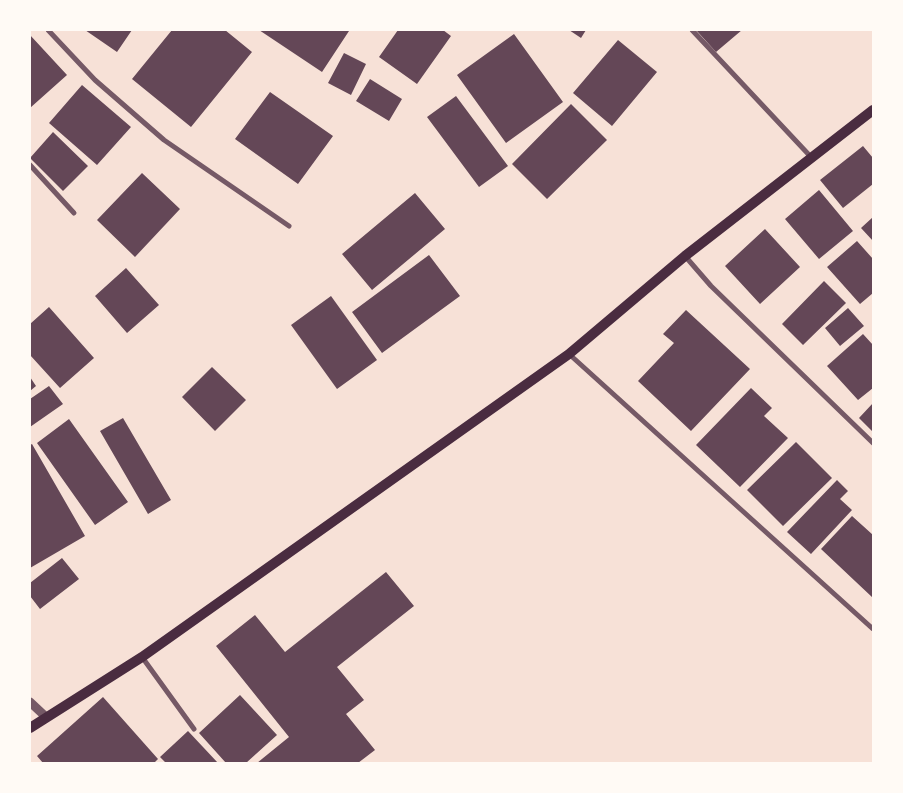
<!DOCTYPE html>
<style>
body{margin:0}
#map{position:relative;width:903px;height:793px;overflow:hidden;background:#f7e1d7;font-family:"Fira Sans",sans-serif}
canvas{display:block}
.frame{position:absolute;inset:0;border:31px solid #fffaf5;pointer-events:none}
</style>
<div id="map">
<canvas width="903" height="793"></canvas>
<div class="frame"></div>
</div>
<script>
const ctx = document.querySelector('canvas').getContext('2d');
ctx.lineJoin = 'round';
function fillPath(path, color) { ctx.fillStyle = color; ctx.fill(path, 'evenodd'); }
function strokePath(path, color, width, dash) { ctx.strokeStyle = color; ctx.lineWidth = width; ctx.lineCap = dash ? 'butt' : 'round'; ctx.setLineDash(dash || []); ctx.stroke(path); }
const building = new Path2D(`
 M 85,30 L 132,30 L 117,52 Z
 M 172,30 L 225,30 L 252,52 L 191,127 L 132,79 Z
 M 259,30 L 347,30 L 349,31 L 322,72 Z
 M 398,30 L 443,30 L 451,36 L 417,84 L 379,57 Z
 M 569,30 L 586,30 L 581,38 Z
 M 696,30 L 742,30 L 716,52 Z
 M 514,34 L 563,102 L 506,143 L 457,75 Z
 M 30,35 L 67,75 L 30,108 Z
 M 618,40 L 657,72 L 612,126 L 573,93 Z
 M 344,53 L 366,64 L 351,95 L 328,83 Z
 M 370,79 L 402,99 L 389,121 L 356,101 Z
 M 82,85 L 131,127 L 97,165 L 49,123 Z
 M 270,92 L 333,136 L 298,184 L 235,139 Z
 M 456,96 L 508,166 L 479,187 L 427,117 Z
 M 571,104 L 607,140 L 547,199 L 512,164 Z
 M 53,132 L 88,166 L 63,191 L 30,158 Z
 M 863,146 L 873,158 L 873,184 L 843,208 L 820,180 Z
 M 142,173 L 180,209 L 135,257 L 97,220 Z
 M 819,190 L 853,231 L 819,259 L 785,219 Z
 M 415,193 L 445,229 L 372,290 L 342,254 Z
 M 873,217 L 873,241 L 861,228 Z
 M 765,229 L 800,267 L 760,304 L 725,266 Z
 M 857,241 L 873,259 L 873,293 L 860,304 L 827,267 Z
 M 429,255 L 460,296 L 382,353 L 352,312 Z
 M 126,268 L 159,305 L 127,333 L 95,296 Z
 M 824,281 L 846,303 L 803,345 L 782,324 Z
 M 331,296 L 377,360 L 337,389 L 291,325 Z
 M 49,307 L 94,358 L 60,388 L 30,355 L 30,324 Z
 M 848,308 L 864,326 L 840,346 L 825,328 Z
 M 686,310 L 750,369 L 691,431 L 638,381 L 674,343 L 663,334 Z
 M 863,334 L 873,345 L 873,388 L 858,400 L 827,366 Z
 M 212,367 L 246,400 L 215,431 L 182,397 Z
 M 30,377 L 36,386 L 30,391 Z
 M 49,386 L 63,404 L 30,427 L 30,399 Z
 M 751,388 L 772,408 L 764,416 L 788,438 L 740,487 L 696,445 Z
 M 873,403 L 873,432 L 859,418 Z
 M 123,418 L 171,500 L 148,514 L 100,431 Z
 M 69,419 L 128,502 L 95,525 L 37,443 Z
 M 796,442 L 832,478 L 783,526 L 747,490 Z
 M 32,444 L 85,536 L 30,568 L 30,445 Z
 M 837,480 L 848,491 L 840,499 L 852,510 L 811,554 L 787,532 Z
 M 852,516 L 873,535 L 873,598 L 821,549 Z
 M 62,558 L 79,579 L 40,609 L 30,596 L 30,583 Z
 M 386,572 L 414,606 L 337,667 L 364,700 L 346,714 L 375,750 L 358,763 L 257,763 L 289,737 L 216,646 L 255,615 L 285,652 Z
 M 240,695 L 277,735 L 246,763 L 226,763 L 199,733 Z
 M 103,697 L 158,759 L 154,763 L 43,763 L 37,756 Z
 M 188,731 L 218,763 L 166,763 L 160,757 Z`);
const minor = new Path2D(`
 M 48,30 L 95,80 L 164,140 L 289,226
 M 692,30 L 811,157
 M 30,165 L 74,213
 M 685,256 L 711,286 L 873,443
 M 569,354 L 873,629
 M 142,657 L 194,729`);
const tertiary = new Path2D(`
 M 30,702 L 46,717`);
const secondary = new Path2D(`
 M 30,728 L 142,657 L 569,354 L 685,256 L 873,110`);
fillPath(building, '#644757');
strokePath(minor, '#755966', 5);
strokePath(tertiary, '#755966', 9);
strokePath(secondary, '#4a2c40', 10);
</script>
